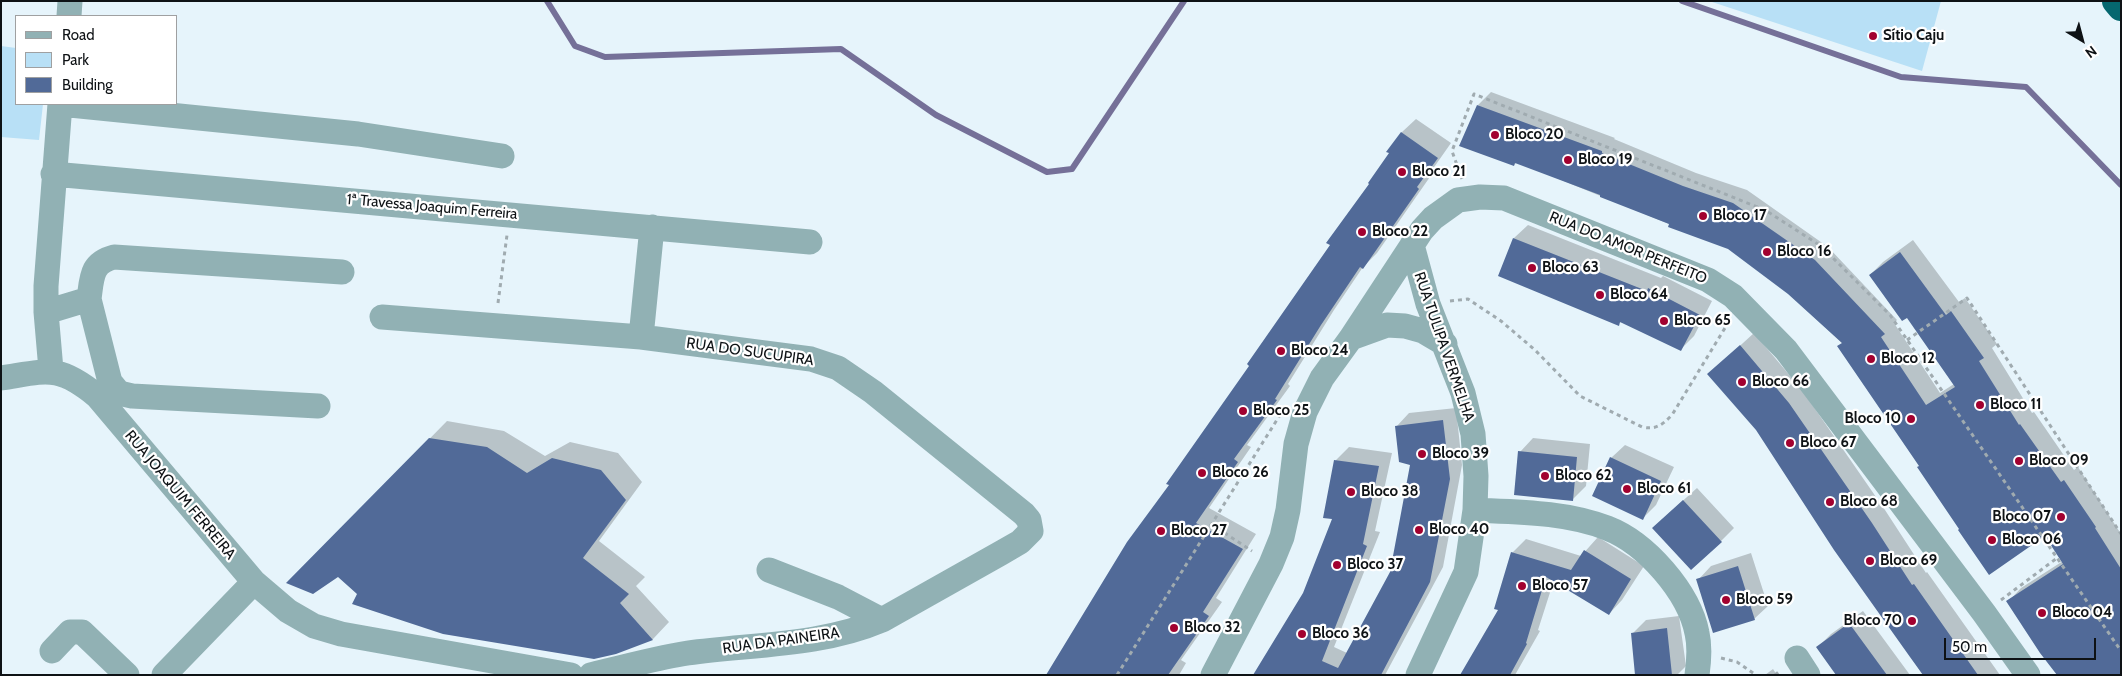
<!DOCTYPE html>
<meta charset="utf-8">
<style>
body{margin:0}
#map{position:relative;width:2122px;height:676px;overflow:hidden;background:#e6f4fb;font-family:Cabin,sans-serif}
canvas{display:block}
.frame{position:absolute;inset:0;border:2px solid #0e1215;pointer-events:none}
.legend{position:absolute;left:15px;top:15px;width:162px;height:90px;box-sizing:border-box;background:#fff;border:1px solid #9fa0a1;margin:0;padding:6px 9px;list-style:none;font-size:15px;color:#0e1215}
.legend li{display:flex;align-items:center;gap:10px;height:25px}
.legend b{width:25px;border:1px solid #9fa0a1}
.north{position:absolute;left:2057px;top:15px;width:50px;height:50px;-webkit-text-stroke:4px #fff;paint-order:stroke;rotate:143deg;font-size:14px;font-weight:700;line-height:20px;text-align:center;color:#0e1215}
.north::after{content:'';display:block;margin:auto;width:18px;height:22px;background:#0e1215;clip-path:polygon(50% 0,100% 100%,50% 72%,0 100%)}
.scale{position:absolute;left:1944px;top:638px;width:152px;height:22px;box-sizing:border-box;border:2px solid #0e1215;border-top:0;padding-left:6px;font-size:15px;line-height:18px;white-space:nowrap;color:#0e1215;-webkit-text-stroke:4px #fff;paint-order:stroke}
</style>
<div id="map">
<canvas width="2122" height="676"></canvas>
<div class="frame"></div>
<ul class="legend">
<li><b style="height:6px;background:#91b1b4"></b>Road</li>
<li><b style="height:14px;background:#b8e0f6"></b>Park</li>
<li><b style="height:14px;background:#516a98"></b>Building</li>
</ul>
<div class="north">N</div>
<div class="scale">50 m</div>
</div>
<script>
const ctx = document.querySelector('canvas').getContext('2d');
ctx.lineJoin = 'round';
function fillPath(path, color) { ctx.fillStyle = color; ctx.fill(path, 'evenodd'); }
function strokePath(path, color, width, dash) { ctx.strokeStyle = color; ctx.lineWidth = width; ctx.lineCap = dash ? 'butt' : 'round'; ctx.setLineDash(dash || []); ctx.stroke(path); }
function write(font, color, halo, rows, align = 'center') {
  ctx.font = font + ' Cabin,sans-serif'; ctx.lineWidth = 4.5; ctx.setLineDash([]); ctx.textBaseline = 'middle'; ctx.strokeStyle = halo; ctx.fillStyle = color; for (const [text, x, y, turn = 0] of rows) {
    ctx.save(); ctx.translate(x, y); ctx.rotate((+turn || 0) * Math.PI / 180); ctx.textAlign = isNaN(turn) ? turn : align; if (halo) ctx.strokeText(text, 0, 0); ctx.fillText(text, 0, 0); ctx.restore();
  }
}
const green = new Path2D(`
 M 1709,1 L 1941,1 L 1922,71 Z
 M 1,46 L 16,48 L 16,104 L 43,104 L 39,140 L 1,137 Z`);
const shadow = new Path2D(`
 M 1491,92 L 1615,138 L 1614,139 L 1696,173 L 1747,190 L 1828,247 L 1897,320 L 1894,323 L 1940,393 L 1954,384 L 1907,316 L 1870,275 L 1883,262 L 1913,240 L 1959,302 L 1965,298 L 1997,344 L 1992,348 L 2032,413 L 2034,412 L 2074,470 L 2078,467 L 2121,534 L 2121,675 L 2008,602 L 2021,588 L 2063,561 L 2045,534 L 1961,528 L 1842,343 L 1788,293 L 1728,248 L 1517,162 L 1514,165 L 1478,105 Z
 M 1416,119 L 1451,143 L 1430,173 L 1432,174 L 1377,253 L 1363,267 L 1334,310 L 1288,384 L 1290,386 L 1247,445 L 1251,447 L 1209,508 L 1256,534 L 1216,598 L 1222,602 L 1181,660 L 1186,663 L 1179,675 L 1047,675 L 1128,543 L 1171,485 L 1331,245 L 1390,153 L 1388,152 L 1402,132 Z
 M 1528,225 L 1661,278 L 1663,276 L 1712,301 L 1694,336 L 1681,349 L 1621,322 L 1618,324 L 1499,275 L 1514,238 Z
 M 1754,333 L 1802,390 L 1885,510 L 1926,573 L 1927,572 L 2000,675 L 1923,675 L 1757,430 L 1709,374 Z
 M 1456,408 L 1462,465 L 1443,567 L 1385,675 L 1254,675 L 1304,593 L 1334,518 L 1336,460 L 1349,447 L 1392,453 L 1375,531 L 1380,532 L 1334,647 L 1347,653 L 1391,572 L 1412,464 L 1396,427 L 1409,413 Z
 M 447,421 L 504,431 L 545,456 L 570,442 L 618,453 L 642,482 L 599,541 L 645,577 L 636,586 L 669,622 L 653,639 L 616,653 L 358,593 L 338,576 L 288,583 Z
 M 1533,438 L 1590,444 L 1586,486 L 1572,500 L 1520,452 Z
 M 1625,445 L 1674,467 L 1656,505 L 1643,518 L 1611,458 Z
 M 1697,488 L 1734,528 L 1721,541 L 1667,515 Z
 M 1598,537 L 1644,566 L 1622,600 L 1609,614 L 1554,580 L 1538,630 L 1540,631 L 1515,675 L 1463,675 L 1499,609 L 1512,553 L 1526,539 L 1581,556 Z
 M 1751,553 L 1768,606 L 1754,619 L 1698,580 L 1711,566 Z
 M 1863,611 L 1910,675 L 1838,675 L 1818,647 L 1831,634 Z
 M 1679,616 L 1686,666 L 1677,675 L 1637,675 L 1633,633 L 1646,620 Z
 M 1773,669 L 1777,675 L 1765,675 Z`);
const stream = new Path2D(`
 M 547,1 L 575,46 L 605,57 L 841,49 L 936,115 L 1047,172 L 1072,169 L 1184,1
 M 1682,1 L 1901,77 L 2026,87 L 2121,185`);
const building = new Path2D(`
 M 1477,105 L 1602,151 L 1602,153 L 1683,186 L 1733,203 L 1815,260 L 1885,334 L 1881,337 L 1926,405 L 1955,387 L 1907,318 L 1902,321 L 1869,275 L 1900,252 L 1946,315 L 1951,311 L 1984,358 L 1979,361 L 2019,425 L 2020,424 L 2061,482 L 2064,480 L 2096,527 L 2095,528 L 2121,569 L 2121,675 L 2057,675 L 2040,653 L 2006,601 L 2063,564 L 2045,536 L 1989,575 L 1958,530 L 1959,529 L 1917,467 L 1919,466 L 1837,346 L 1842,343 L 1788,294 L 1728,249 L 1668,227 L 1669,224 L 1600,197 L 1600,195 L 1515,163 L 1514,166 L 1459,146 Z
 M 1401,132 L 1438,158 L 1417,187 L 1419,189 L 1363,269 L 1360,267 L 1321,325 L 1275,399 L 1277,400 L 1234,459 L 1238,462 L 1196,523 L 1243,549 L 1203,612 L 1209,616 L 1168,675 L 1046,675 L 1127,542 L 1169,485 L 1166,484 L 1249,366 L 1247,364 L 1330,245 L 1326,243 L 1369,184 L 1368,183 L 1389,153 L 1386,152 Z
 M 1513,238 L 1647,291 L 1648,288 L 1700,315 L 1681,351 L 1620,322 L 1619,326 L 1498,276 Z
 M 1740,345 L 1789,403 L 1872,523 L 1912,585 L 1914,584 L 1978,675 L 1923,675 L 1910,657 L 1834,550 L 1756,430 L 1707,374 Z
 M 1443,420 L 1450,479 L 1430,582 L 1381,675 L 1253,675 L 1303,593 L 1332,519 L 1323,518 L 1334,460 L 1379,466 L 1363,544 L 1367,546 L 1322,661 L 1338,668 L 1390,572 L 1410,465 L 1399,462 L 1395,426 Z
 M 429,438 L 487,447 L 527,473 L 552,458 L 601,470 L 626,500 L 583,558 L 629,594 L 620,603 L 653,640 L 616,654 L 594,659 L 443,634 L 352,604 L 357,594 L 338,577 L 313,594 L 286,583 Z
 M 1518,451 L 1577,457 L 1573,501 L 1514,495 Z
 M 1610,457 L 1661,481 L 1643,520 L 1592,496 Z
 M 1683,500 L 1722,542 L 1691,570 L 1652,528 Z
 M 1584,550 L 1631,579 L 1609,615 L 1546,577 L 1526,643 L 1527,644 L 1510,675 L 1460,675 L 1498,610 L 1494,609 L 1511,552 L 1571,570 Z
 M 1738,566 L 1755,620 L 1713,633 L 1696,579 Z
 M 1849,623 L 1887,675 L 1836,675 L 1816,647 Z
 M 1667,628 L 1672,675 L 1635,675 L 1631,633 Z`);
const path = new Path2D(`
 M 1462,179 L 1452,151 L 1474,94 L 1765,210 L 1821,246 L 1890,315 L 2121,651
 M 1450,301 L 1468,299 L 1501,321 L 1535,350 L 1580,396 L 1642,427 C 1656,430 1662,425 1672,415 L 1728,323
 M 498,303 L 507,235
 M 1907,340 L 1967,298 L 2121,534
 M 1211,524 L 1252,551
 M 2001,600 L 2057,558
 M 1721,658 L 1737,662 L 1756,675
 M 1117,675 L 1280,415
 M 1775,675 L 1781,670`);
const minor = new Path2D(`
 M 69,16 L 70,1
 M 60,104 L 358,134 L 502,156
 M 53,174 L 810,242
 M 1412,245 L 1428,304 L 1463,393 L 1473,434 L 1476,476 L 1475,510 L 1466,572 L 1418,675
 M 89,299 L 110,382 L 119,393 L 132,396 L 318,406
 M 46,312 L 89,299 C 92,277 91,263 114,257 L 342,272
 M 382,317 L 641,337
 M 1351,338 L 1422,230 L 1433,218 L 1458,200 L 1480,197 L 1504,198 L 1708,280 L 1733,296 L 1786,350 L 1984,613 L 2028,675
 M 51,370 L 46,312 L 46,286 L 60,104
 M 1,378 C 47,371 58,364 97,396 L 254,582 L 288,611 L 314,626 L 341,634 L 571,675
 M 1475,510 C 1519,512 1566,512 1607,528 C 1646,543 1689,592 1697,633 C 1700,646 1699,661 1697,675
 M 769,570 L 838,597 L 882,620
 M 52,651 L 70,632 L 82,632 L 127,675
 M 1797,658 L 1808,675
 M 164,675 L 254,582
 M 591,675 C 623,667 656,658 688,653 C 753,644 821,646 882,620 L 1001,553 L 1020,542 L 1031,531 L 1029,520 L 1024,514 L 873,392 L 838,368 L 811,359 L 641,337 L 652,227
 M 1213,675 L 1271,564 L 1282,537 L 1288,510 L 1296,444 L 1305,412 L 1322,378 L 1351,338 L 1387,325 L 1405,326 L 1423,331 L 1445,344`);
const highway = new Path2D(`
 M 2116,1 L 2121,7`);
const markers = [
 [1873,36,5,"#a2012f"],
 [1495,135,5,"#a2012f"],
 [1568,160,5,"#a2012f"],
 [1402,172,5,"#a2012f"],
 [1703,216,5,"#a2012f"],
 [1362,232,5,"#a2012f"],
 [1767,252,5,"#a2012f"],
 [1532,268,5,"#a2012f"],
 [1600,295,5,"#a2012f"],
 [1664,321,5,"#a2012f"],
 [1281,351,5,"#a2012f"],
 [1871,359,5,"#a2012f"],
 [1742,382,5,"#a2012f"],
 [1980,405,5,"#a2012f"],
 [1243,411,5,"#a2012f"],
 [1911,419,5,"#a2012f"],
 [1790,443,5,"#a2012f"],
 [1422,454,5,"#a2012f"],
 [2019,461,5,"#a2012f"],
 [1202,473,5,"#a2012f"],
 [1545,476,5,"#a2012f"],
 [1627,489,5,"#a2012f"],
 [1351,492,5,"#a2012f"],
 [1830,502,5,"#a2012f"],
 [2061,517,5,"#a2012f"],
 [1419,530,5,"#a2012f"],
 [1161,531,5,"#a2012f"],
 [1992,540,5,"#a2012f"],
 [1870,561,5,"#a2012f"],
 [1337,565,5,"#a2012f"],
 [1522,586,5,"#a2012f"],
 [1726,600,5,"#a2012f"],
 [2042,613,5,"#a2012f"],
 [1912,621,5,"#a2012f"],
 [1174,628,5,"#a2012f"],
 [1302,634,5,"#a2012f"]
];
const poiNames = [
 ["Sítio Caju",1883,36],
 ["Bloco 20",1505,135],
 ["Bloco 19",1578,160],
 ["Bloco 21",1412,172],
 ["Bloco 17",1713,216],
 ["Bloco 22",1372,232],
 ["Bloco 16",1777,252],
 ["Bloco 63",1542,268],
 ["Bloco 64",1610,295],
 ["Bloco 65",1674,321],
 ["Bloco 24",1291,351],
 ["Bloco 12",1881,359],
 ["Bloco 66",1752,382],
 ["Bloco 11",1990,405],
 ["Bloco 25",1253,411],
 ["Bloco 10",1901,419,"right"],
 ["Bloco 67",1800,443],
 ["Bloco 39",1432,454],
 ["Bloco 09",2029,461],
 ["Bloco 26",1212,473],
 ["Bloco 62",1555,476],
 ["Bloco 61",1637,489],
 ["Bloco 38",1361,492],
 ["Bloco 68",1840,502],
 ["Bloco 07",2051,517,"right"],
 ["Bloco 40",1429,530],
 ["Bloco 27",1171,531],
 ["Bloco 06",2002,540],
 ["Bloco 69",1880,561],
 ["Bloco 37",1347,565],
 ["Bloco 57",1532,586],
 ["Bloco 59",1736,600],
 ["Bloco 04",2052,613],
 ["Bloco 70",1902,621,"right"],
 ["Bloco 32",1184,628],
 ["Bloco 36",1312,634]
];
const streetNames = [
 ["1ª Travessa Joaquim Ferreira",432,207,5],
 ["RUA DO AMOR PERFEITO",1628,248,22],
 ["RUA TULIPA VERMELHA",1444,347,71],
 ["RUA DO SUCUPIRA",750,352,8],
 ["RUA JOAQUIM FERREIRA",180,495,50],
 ["RUA DA PAINEIRA",781,641,-8]
];
fillPath(green, '#b8e0f6');
fillPath(shadow, '#0003');
strokePath(stream, '#757098', 6);
fillPath(building, '#516a98');
strokePath(path, '#a0abb0', 3, [4, 4]);
strokePath(minor, '#91b1b4', 25);
strokePath(highway, '#05676f', 28);
for (const [x, y, r, color] of markers) { const dot = new Path2D(); dot.arc(x, y, r, 0, 2 * Math.PI); ctx.fillStyle = color; ctx.fill(dot); strokePath(dot, '#fff', 2); }
write('bold 15px', '#0e1215', '#fff', poiNames, 'left');
write('15px', '#0e1215', '#fff', streetNames);
</script>
